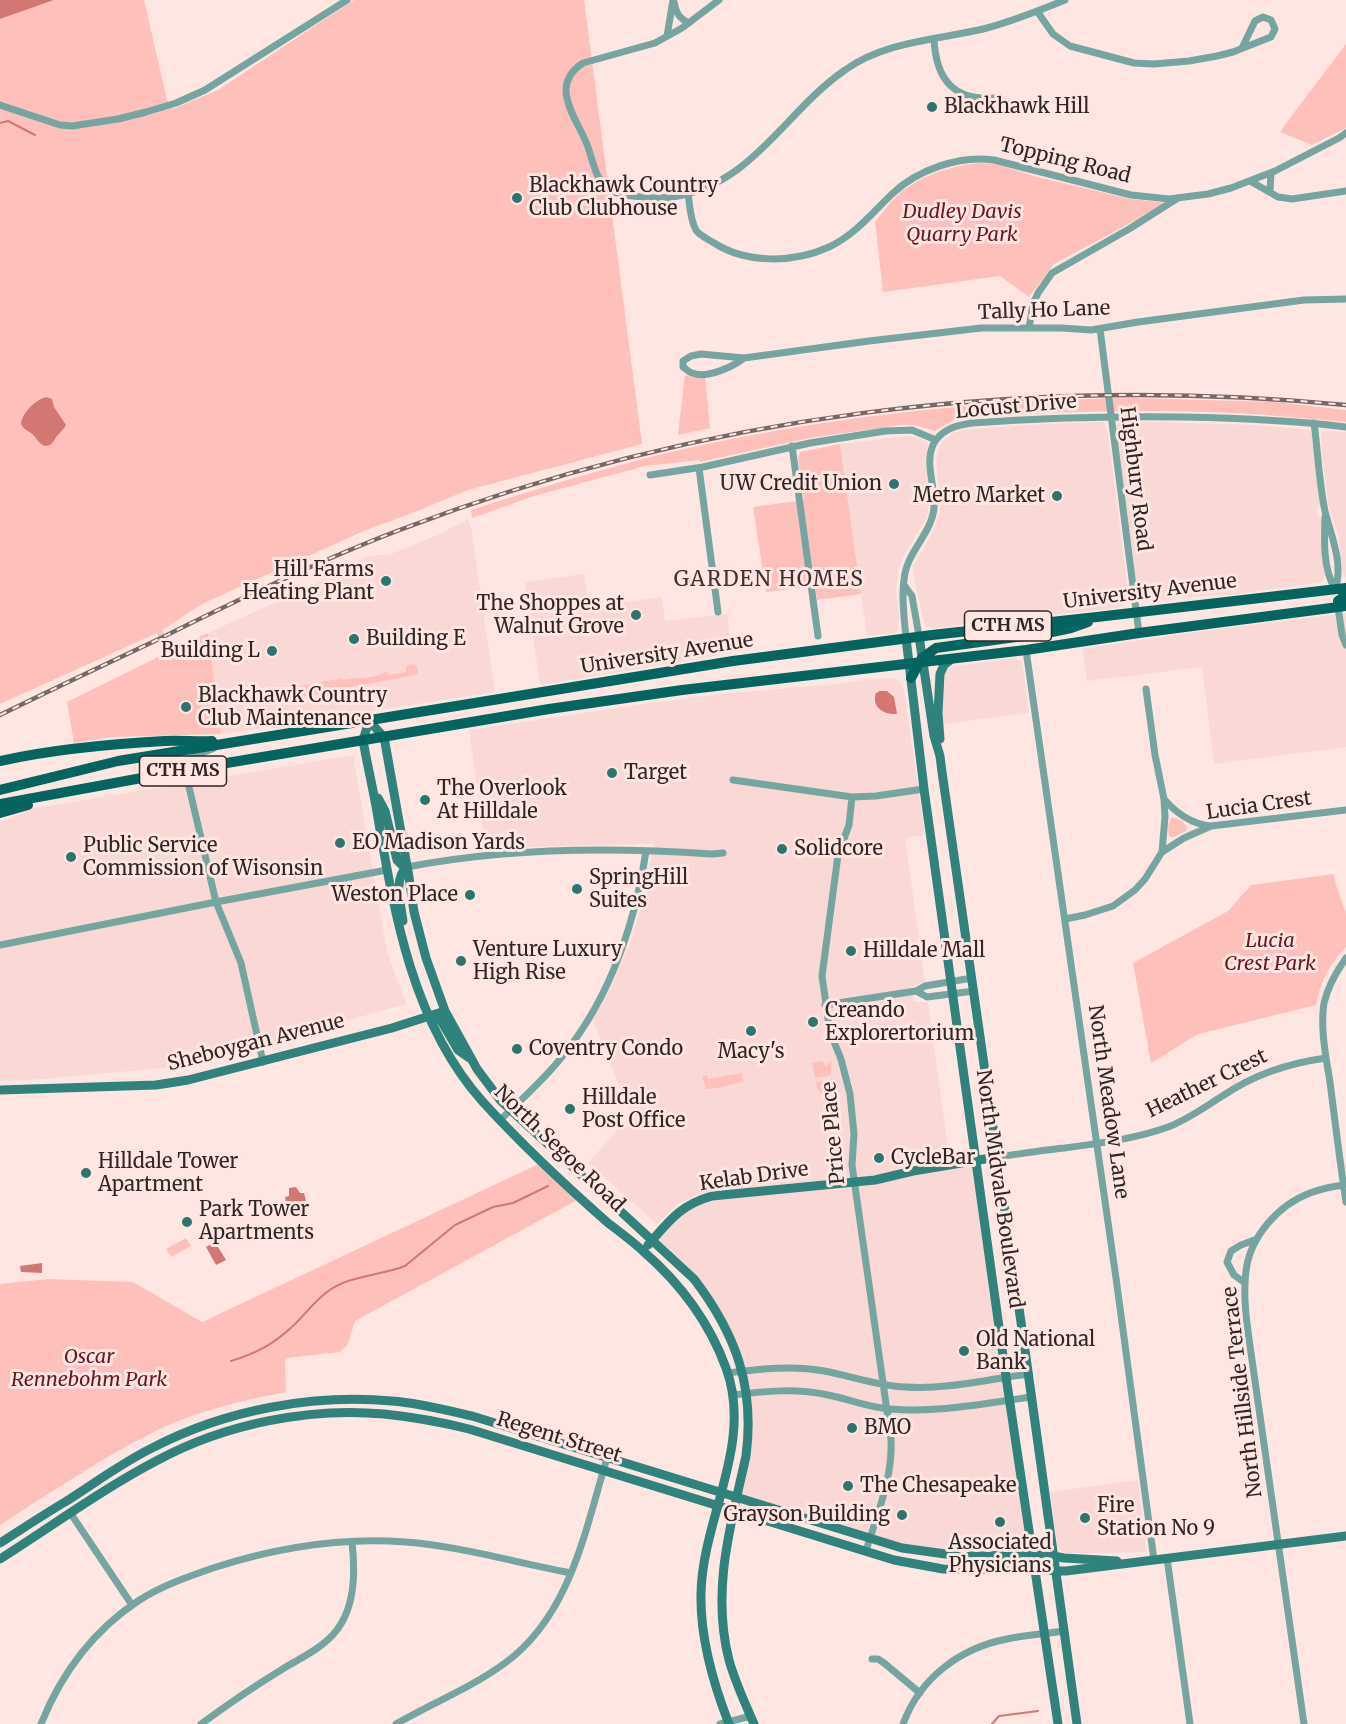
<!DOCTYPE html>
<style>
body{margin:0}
canvas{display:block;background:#ffe6e3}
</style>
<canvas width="1346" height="1724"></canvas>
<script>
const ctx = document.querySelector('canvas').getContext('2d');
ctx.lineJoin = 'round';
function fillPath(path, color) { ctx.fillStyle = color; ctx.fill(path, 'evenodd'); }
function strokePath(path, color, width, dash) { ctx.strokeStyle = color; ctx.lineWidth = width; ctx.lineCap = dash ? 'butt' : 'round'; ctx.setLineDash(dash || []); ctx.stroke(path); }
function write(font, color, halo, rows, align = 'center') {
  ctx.font = font + ' Merriweather,serif'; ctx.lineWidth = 6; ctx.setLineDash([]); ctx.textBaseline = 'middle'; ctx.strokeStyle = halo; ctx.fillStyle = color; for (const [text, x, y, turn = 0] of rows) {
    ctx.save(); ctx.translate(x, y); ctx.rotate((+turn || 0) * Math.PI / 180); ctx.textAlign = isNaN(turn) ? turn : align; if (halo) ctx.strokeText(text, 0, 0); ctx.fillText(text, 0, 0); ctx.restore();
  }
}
const built = new Path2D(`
 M 1122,421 L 1254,425 L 1310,430 L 1312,436 L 1321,504 L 1316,509 L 1318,516 L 1321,519 L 1320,537 L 1325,575 L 1322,582 L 1230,595 L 1186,597 L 1149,601 L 1142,598 L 1137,588 L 1116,428 L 1118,423 Z
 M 1104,422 L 1108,434 L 1128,591 L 1126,604 L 1117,608 L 1038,616 L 932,628 L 925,626 L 914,578 L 913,567 L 933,531 L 940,513 L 940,499 L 936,461 L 939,448 L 943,441 L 953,433 L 962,430 L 1024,425 Z
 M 1328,431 L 1346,432 L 1346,577 L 1343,573 L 1338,534 L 1329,507 L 1322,455 L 1321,436 L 1322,432 Z
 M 906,436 L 920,438 L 925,441 L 928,444 L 925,462 L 929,497 L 928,513 L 923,524 L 904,555 L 898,569 L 896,590 L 899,618 L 897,631 L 895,633 L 867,636 L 840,444 Z
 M 468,519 L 471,527 L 495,692 L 221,734 L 208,633 L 320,582 L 334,570 L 369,556 L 391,554 L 438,535 Z
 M 584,574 L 589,607 L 662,597 L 665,621 L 727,614 L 732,653 L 540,685 L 525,582 Z
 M 1346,613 L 1346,747 L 1214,764 L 1202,667 L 1087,681 L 1082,649 L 1188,633 Z
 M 1014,658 L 1021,662 L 1023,668 L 1029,713 L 942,724 L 945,671 L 949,667 Z
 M 887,678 L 895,678 L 900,682 L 904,691 L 925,835 L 905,838 L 925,982 L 911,986 L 914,1002 L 928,1002 L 949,1155 L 920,1159 L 893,1171 L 879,1175 L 742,1188 L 696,1195 L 677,1205 L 657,1224 L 588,1163 L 631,1115 L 593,1020 L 611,988 L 631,940 L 642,903 L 654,844 L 549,846 L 486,850 L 469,730 L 643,704 L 731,693 L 827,685 Z
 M 353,755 L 387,952 L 406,1004 L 185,1066 L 43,1079 L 0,1081 L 0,822 L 32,809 Z
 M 976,1161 L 1033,1552 L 928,1552 L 737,1498 L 746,1456 L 744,1381 L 710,1300 L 652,1241 L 699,1200 L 875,1180 Z
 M 1138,1480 L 1146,1551 L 1142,1552 L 1108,1553 L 1066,1553 L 1061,1551 L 1058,1548 L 1050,1492 Z`);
const green = new Path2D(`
 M 54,0 L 144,0 L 167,100 L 173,109 L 218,90 L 354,0 L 584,0 L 642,444 L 468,490 L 410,514 L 366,530 L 204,603 L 162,630 L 171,650 L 208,633 L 221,734 L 112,737 L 74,743 L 67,702 L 166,653 L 157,633 L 0,704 L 0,19 Z
 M 1346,44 L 1346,128 L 1312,145 L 1280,132 C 1301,102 1324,74 1346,44 Z
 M 981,163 L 996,164 L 1038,177 L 1130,199 L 1167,203 L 1054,264 L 1029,297 L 1000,276 L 883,292 L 875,222 C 883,212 891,201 900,193 C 921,175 954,165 981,163 Z
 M 685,375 L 694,378 L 705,378 L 710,428 L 678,435 Z
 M 1134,398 L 1276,402 L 1346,410 L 1346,422 C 1310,419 1273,415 1236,413 C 1145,409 1053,411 962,418 L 954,420 L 935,431 L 915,425 L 901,425 L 810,438 L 700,462 L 700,460 L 645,466 L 534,496 L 472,518 L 471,510 C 533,490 595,471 658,455 C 814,418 974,400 1134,398 Z
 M 840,444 L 861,594 L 817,600 L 815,586 L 766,592 L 753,507 L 804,500 L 798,459 L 800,452 Z
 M 412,664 L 416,665 L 418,669 L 418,673 L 414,675 L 284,700 L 279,696 L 282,690 L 342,678 L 342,680 C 357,677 374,680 387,671 L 389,675 L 406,672 L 406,666 Z
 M 1172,817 L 1182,821 L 1187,827 L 1186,831 L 1174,837 L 1170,837 C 1167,831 1168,822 1172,817 Z
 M 1334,874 L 1336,885 L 1346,913 L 1346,947 C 1330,963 1320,982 1316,1005 L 1198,1034 L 1151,1063 L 1133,963 L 1228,911 L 1251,885 Z
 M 822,1061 L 826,1066 L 831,1061 L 831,1075 L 815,1078 L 812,1063 Z
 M 742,1073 L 743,1081 C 730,1085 720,1089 706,1089 L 702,1076 L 707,1075 L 708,1079 Z
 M 833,1079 L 837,1084 L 838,1089 L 833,1093 L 831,1090 L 829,1092 L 832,1095 L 824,1096 L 817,1088 L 816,1082 Z
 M 543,1162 L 581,1198 L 355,1321 L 348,1344 L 340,1352 L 285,1358 L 286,1392 C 240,1401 192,1412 150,1434 C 98,1460 49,1494 0,1525 L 0,1284 L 48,1279 L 133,1282 L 202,1322 Z
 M 186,1238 L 191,1246 L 171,1257 L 166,1249 Z`);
const water = new Path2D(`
 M 0,0 L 54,0 L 0,19 Z
 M 46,397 L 52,399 L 54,407 L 66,425 C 64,429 61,431 58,435 C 53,440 54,445 45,446 C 39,443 39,442 35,437 C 31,431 24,431 21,424 C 22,413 35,400 46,397 Z
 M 880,691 L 887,691 L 894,697 L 897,714 C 884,715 871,707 876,693 Z
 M 296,1187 L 300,1193 L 304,1193 L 306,1201 L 290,1204 L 290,1206 L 287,1207 L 285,1197 L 289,1196 L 289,1188 Z
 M 215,1242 L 226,1260 L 216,1265 L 206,1247 Z
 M 42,1263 L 42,1273 L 21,1272 L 20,1266 Z`);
const stream = new Path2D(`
 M 0,123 L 8,121 L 35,135
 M 231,1361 C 257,1353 274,1344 294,1325 C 305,1314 315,1301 327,1292 C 349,1275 379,1276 405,1266 L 455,1225 L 493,1207 L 513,1203 L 548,1186
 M 992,1724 L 999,1716 L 1038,1711`);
const street = new Path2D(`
 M 719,0 L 682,28 L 655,43 L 583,63 C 549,85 575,116 586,142 C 593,158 594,180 610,190 C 621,197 660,199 673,197 C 754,184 784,112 845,70 C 885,41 937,40 983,29 C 1011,22 1038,11 1065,0
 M 674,2 C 676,13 679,18 689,23
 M 1037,11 L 1053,34 L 1070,46 L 1134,63 L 1154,64 L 1189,61 L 1217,56 L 1233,52 L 1271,37 L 1275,29 L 1271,20 L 1263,17 L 1255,21 L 1242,48
 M 667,36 L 673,0
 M 934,39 C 936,79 953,101 995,98
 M 0,105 L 60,125 L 72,126 L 118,119 L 146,112 L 176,103 L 205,90 L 347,0
 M 1250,181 L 1278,197 L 1292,199 L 1346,191
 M 1270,191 L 1271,173
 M 688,194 C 690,205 690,220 696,230 C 700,236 708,239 714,243 C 747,264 794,263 829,247 C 855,235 872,213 892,194 C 917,170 959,155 994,160 L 1131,195 L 1169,199 L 1208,194 L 1231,188 L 1275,171 L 1339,138 L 1346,133
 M 1029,328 L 1033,304 L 1038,293 L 1052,273 L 1129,229 L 1178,198
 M 1100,329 L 1139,633
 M 744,358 C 733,367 706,379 692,373 C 688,372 686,369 683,367 L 683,361 L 691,356 L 701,354 L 744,358 L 869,341 L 981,328 L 1062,328 L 1091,330 L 1138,322 L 1304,300 L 1346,299
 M 1314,423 C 1318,452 1319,483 1325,511 C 1331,536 1344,564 1335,589
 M 792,446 L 818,636
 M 699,468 L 718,612
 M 650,475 L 703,467 L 810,443 L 885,431 L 912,430 L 936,440
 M 1325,517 C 1324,540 1323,569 1335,589
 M 904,585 L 912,596 L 919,636
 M 1338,607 L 1342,635 L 1346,645
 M 906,638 C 904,615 899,582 909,561 C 917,543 933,527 934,507 C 936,486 922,459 936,440 C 945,428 958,425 972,423 C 1042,418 1112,416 1182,417 C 1237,418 1291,420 1346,427
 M 1026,650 L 1116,1278 L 1154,1560
 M 1146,689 L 1155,755 L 1164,799 L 1165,817 L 1162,852
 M 214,748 C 201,754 185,755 185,770 L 216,902 L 241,963 L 263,1062
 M 152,759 L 176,763 L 185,770
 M 733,780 L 852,797 L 876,796 L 924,789
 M 852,797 L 849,825 L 838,855 L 822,976 L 830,1032 L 841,1059 L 850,1094 L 854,1134 L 852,1165 L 891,1439 C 893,1478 877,1514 866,1551
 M 1164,799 C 1176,813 1190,823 1209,826
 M 407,867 C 504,848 614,847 712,854 L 723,853
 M 1065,919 L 1085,915 L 1113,906 L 1135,890 L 1145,879 L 1162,852 L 1184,838 L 1211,826 L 1346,810
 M 0,945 L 216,902 L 387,870
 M 1346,958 C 1336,972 1328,986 1324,1003 C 1320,1029 1326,1057 1330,1082 C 1335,1122 1340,1162 1346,1202
 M 916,991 L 927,997 L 974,991
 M 825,1005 L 916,991 L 925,986 L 972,978
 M 500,1120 C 519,1102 539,1084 556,1064 C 608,1004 634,929 646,851
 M 997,1157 C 1020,1154 1043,1150 1065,1148 C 1100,1143 1135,1139 1168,1127 C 1189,1119 1206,1106 1224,1095 C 1255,1074 1290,1063 1326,1058
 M 1245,1283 L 1234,1275 L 1227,1262 L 1231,1251 L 1241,1245 L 1257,1239
 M 728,1373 C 760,1369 792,1365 824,1371 C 851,1376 878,1386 905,1387 C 946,1390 988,1379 1029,1374
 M 733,1395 C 765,1391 796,1388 828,1395 C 849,1399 870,1408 891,1409 C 939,1413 984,1403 1032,1397
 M 71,1514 L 132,1605
 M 1167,1558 L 1190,1724
 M 872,1659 L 878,1659 L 884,1663 L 920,1693
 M 41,1724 C 61,1674 93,1631 138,1601 C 161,1586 187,1577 213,1568 C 275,1548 340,1537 405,1542 C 461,1546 516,1563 571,1573
 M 201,1724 C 227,1705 253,1687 281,1670 C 295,1661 311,1654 324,1643 C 355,1619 356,1578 352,1542
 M 396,1724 C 432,1703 471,1688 505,1663 C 570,1616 585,1531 607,1458
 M 720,1724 L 751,1716
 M 903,1724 C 920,1678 960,1648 1007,1639 C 1026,1635 1045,1634 1063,1631
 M 1304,1724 L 1253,1367 C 1249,1336 1242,1303 1246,1271 C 1250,1237 1278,1205 1310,1193 C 1321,1189 1334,1186 1346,1185`);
const secondary = new Path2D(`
 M 919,636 L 934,736 L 940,756 L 942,772 L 1024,1343 L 1077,1724
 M 906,638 L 924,789 L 1006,1377 L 1058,1724
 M 940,739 L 938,713 L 940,674 L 944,665 L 952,659
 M 378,798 L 385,811 L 397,860 L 402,865 L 407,867
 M 403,921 C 401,905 393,878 407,867
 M 431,1017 L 440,1019 L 458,1050 L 471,1059
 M 0,1090 L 156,1085 L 188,1080 L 392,1028 L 445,1011
 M 648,1245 C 669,1221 680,1205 712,1196 L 875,1180 L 913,1171 L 997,1157
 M 0,1543 C 22,1529 43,1515 65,1502 C 95,1483 123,1462 154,1447 C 226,1410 311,1394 392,1401 C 419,1403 446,1410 472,1416 L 902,1548 L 960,1556 L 991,1556 L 1033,1552 L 1064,1558 L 1117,1561
 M 0,1559 C 52,1526 104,1488 158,1460 C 225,1424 309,1407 384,1414 C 413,1417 441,1422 469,1429 L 894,1560 L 943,1569 L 974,1570 L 1025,1567 L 1055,1571 L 1066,1571 L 1346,1536
 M 729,1724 C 713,1683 700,1639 701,1594 C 702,1519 754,1444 726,1368 C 709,1321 681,1284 643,1251 C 632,1241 620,1232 608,1223 C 565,1185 522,1145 483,1102 C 412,1023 394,912 377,812 C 373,788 367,764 363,740 L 369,721 L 384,737 L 409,877 L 414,912 L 426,958 L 445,1011 L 477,1069 L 501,1101 L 694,1279 C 736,1334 755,1387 746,1456 C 731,1524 711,1590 729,1660 C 735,1682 745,1703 754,1724`);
const primary = new Path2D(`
 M 1338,607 L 1338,601 L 1346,595
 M 911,678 L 922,658 L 936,648 L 1052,632 L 1071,628 L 1088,622
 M 0,761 C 54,749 110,744 165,741 C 181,740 196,742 212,741
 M 0,790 L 118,761 L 733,661 L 932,635 L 1097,617 L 1346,588
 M 0,804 L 185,770 L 549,709 L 682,690 L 1026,650 L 1139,633 L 1346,606
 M 0,813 L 28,805`);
const rail = new Path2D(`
 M 0,715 C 53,689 106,664 159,639 C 237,600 316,562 397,531 C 699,415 1024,374 1346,405`);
const markers = [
 [932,107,6,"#2b746f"],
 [517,198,6,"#2b746f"],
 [894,484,6,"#2b746f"],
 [1057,496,6,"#2b746f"],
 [386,581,6,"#2b746f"],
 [636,615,6,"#2b746f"],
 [354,639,6,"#2b746f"],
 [272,651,6,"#2b746f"],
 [186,707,6,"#2b746f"],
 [612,773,6,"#2b746f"],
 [425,800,6,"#2b746f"],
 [340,843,6,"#2b746f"],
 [782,849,6,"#2b746f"],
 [71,857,6,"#2b746f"],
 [577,889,6,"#2b746f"],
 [470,895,6,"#2b746f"],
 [851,951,6,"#2b746f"],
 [461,961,6,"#2b746f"],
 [813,1022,6,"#2b746f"],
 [751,1031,6,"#2b746f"],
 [517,1049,6,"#2b746f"],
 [570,1109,6,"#2b746f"],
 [879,1158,6,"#2b746f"],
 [86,1173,6,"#2b746f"],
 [187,1222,6,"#2b746f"],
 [964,1351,6,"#2b746f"],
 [852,1428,6,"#2b746f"],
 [848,1486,6,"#2b746f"],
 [902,1515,6,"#2b746f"],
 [1085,1518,6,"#2b746f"],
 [1000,1522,6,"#2b746f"]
];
const shields = [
 [1008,626,87],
 [183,771,87]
];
const shieldNames = [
 ["CTH MS",1008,626],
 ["CTH MS",183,771]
];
const poiNames = [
 ["Blackhawk Hill",944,107],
 ["Blackhawk Country",529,186],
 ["Club Clubhouse",529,209],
 ["UW Credit Union",882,484,"right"],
 ["Metro Market",1045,496,"right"],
 ["Hill Farms",374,570,"right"],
 ["Heating Plant",374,593,"right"],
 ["The Shoppes at",624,604,"right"],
 ["Walnut Grove",624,627,"right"],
 ["Building E",366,639],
 ["Building L",260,651,"right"],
 ["Blackhawk Country",198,696],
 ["Club Maintenance",198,719],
 ["Target",624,773],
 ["The Overlook",437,789],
 ["At Hilldale",437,812],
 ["EO Madison Yards",352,843],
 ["Public Service",83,846],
 ["Commission of Wisonsin",83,869],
 ["Solidcore",794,849],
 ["SpringHill",589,878],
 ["Suites",589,901],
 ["Weston Place",458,895,"right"],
 ["Venture Luxury",473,950],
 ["High Rise",473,973],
 ["Hilldale Mall",863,951],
 ["Creando",825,1011],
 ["Explorertorium",825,1034],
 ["Coventry Condo",529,1049],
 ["Macy's",751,1052,"center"],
 ["Hilldale",582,1098],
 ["Post Office",582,1121],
 ["CycleBar",891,1158],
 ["Hilldale Tower",98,1162],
 ["Apartment",98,1185],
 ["Park Tower",199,1210],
 ["Apartments",199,1233],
 ["Old National",976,1340],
 ["Bank",976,1363],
 ["BMO",864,1428],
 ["The Chesapeake",860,1486],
 ["Fire",1097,1506],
 ["Station No 9",1097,1529],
 ["Grayson Building",890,1515,"right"],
 ["Associated",1000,1543,"center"],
 ["Physicians",1000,1566,"center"]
];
const streetNames = [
 ["Topping Road",1065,161,14],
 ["Tally Ho Lane",1044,311,-2],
 ["Locust Drive",1016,407,-5],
 ["Highbury Road",1135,479,83],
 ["University Avenue",1150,592,-7],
 ["University Avenue",667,654,-9],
 ["Lucia Crest",1259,806,-8],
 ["Sheboygan Avenue",256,1043,-14],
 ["Heather Crest",1207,1084,-26],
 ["North Meadow Lane",1108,1102,82],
 ["Price Place",834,1133,-95],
 ["North Segoe Road",559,1149,44],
 ["Kelab Drive",754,1177,-8],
 ["North Midvale Boulevard",999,1189,82],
 ["North Hillside Terrace",1243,1392,-97],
 ["Regent Street",559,1438,17]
];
const parkNames = [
 ["Dudley Davis",962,212],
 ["Quarry Park",962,235],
 ["Lucia",1270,941],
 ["Crest Park",1270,964],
 ["Oscar",89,1357],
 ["Rennebohm Park",89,1380]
];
const neighbourhoodNames = [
 ["GARDEN HOMES",769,580]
];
fillPath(built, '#f9d8d5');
fillPath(green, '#ffc0bc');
fillPath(water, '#d37773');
strokePath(stream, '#d37773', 2);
strokePath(street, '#75a5a0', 7);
strokePath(secondary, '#30827c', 9);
strokePath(primary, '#026560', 10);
strokePath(rail, '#766866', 4.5);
strokePath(rail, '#ffe6e3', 2, [7]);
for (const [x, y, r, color] of markers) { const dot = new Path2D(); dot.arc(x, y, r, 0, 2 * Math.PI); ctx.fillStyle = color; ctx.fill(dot); strokePath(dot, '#ffe6e3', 2); }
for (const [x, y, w] of shields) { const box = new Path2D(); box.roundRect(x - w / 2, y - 15, w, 30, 4.5); ctx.fillStyle = '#ffe6e3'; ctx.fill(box); strokePath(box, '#2f2625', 1.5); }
write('bold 18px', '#2f2625', null, shieldNames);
write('20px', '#2f2625', '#ffe6e3', poiNames, 'left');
write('20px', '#2f2625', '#ffe6e3', streetNames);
write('italic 20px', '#6b171b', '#ffe6e3', parkNames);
ctx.letterSpacing = '1.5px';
write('21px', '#43302f', '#ffe6e3', neighbourhoodNames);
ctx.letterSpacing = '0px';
</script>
